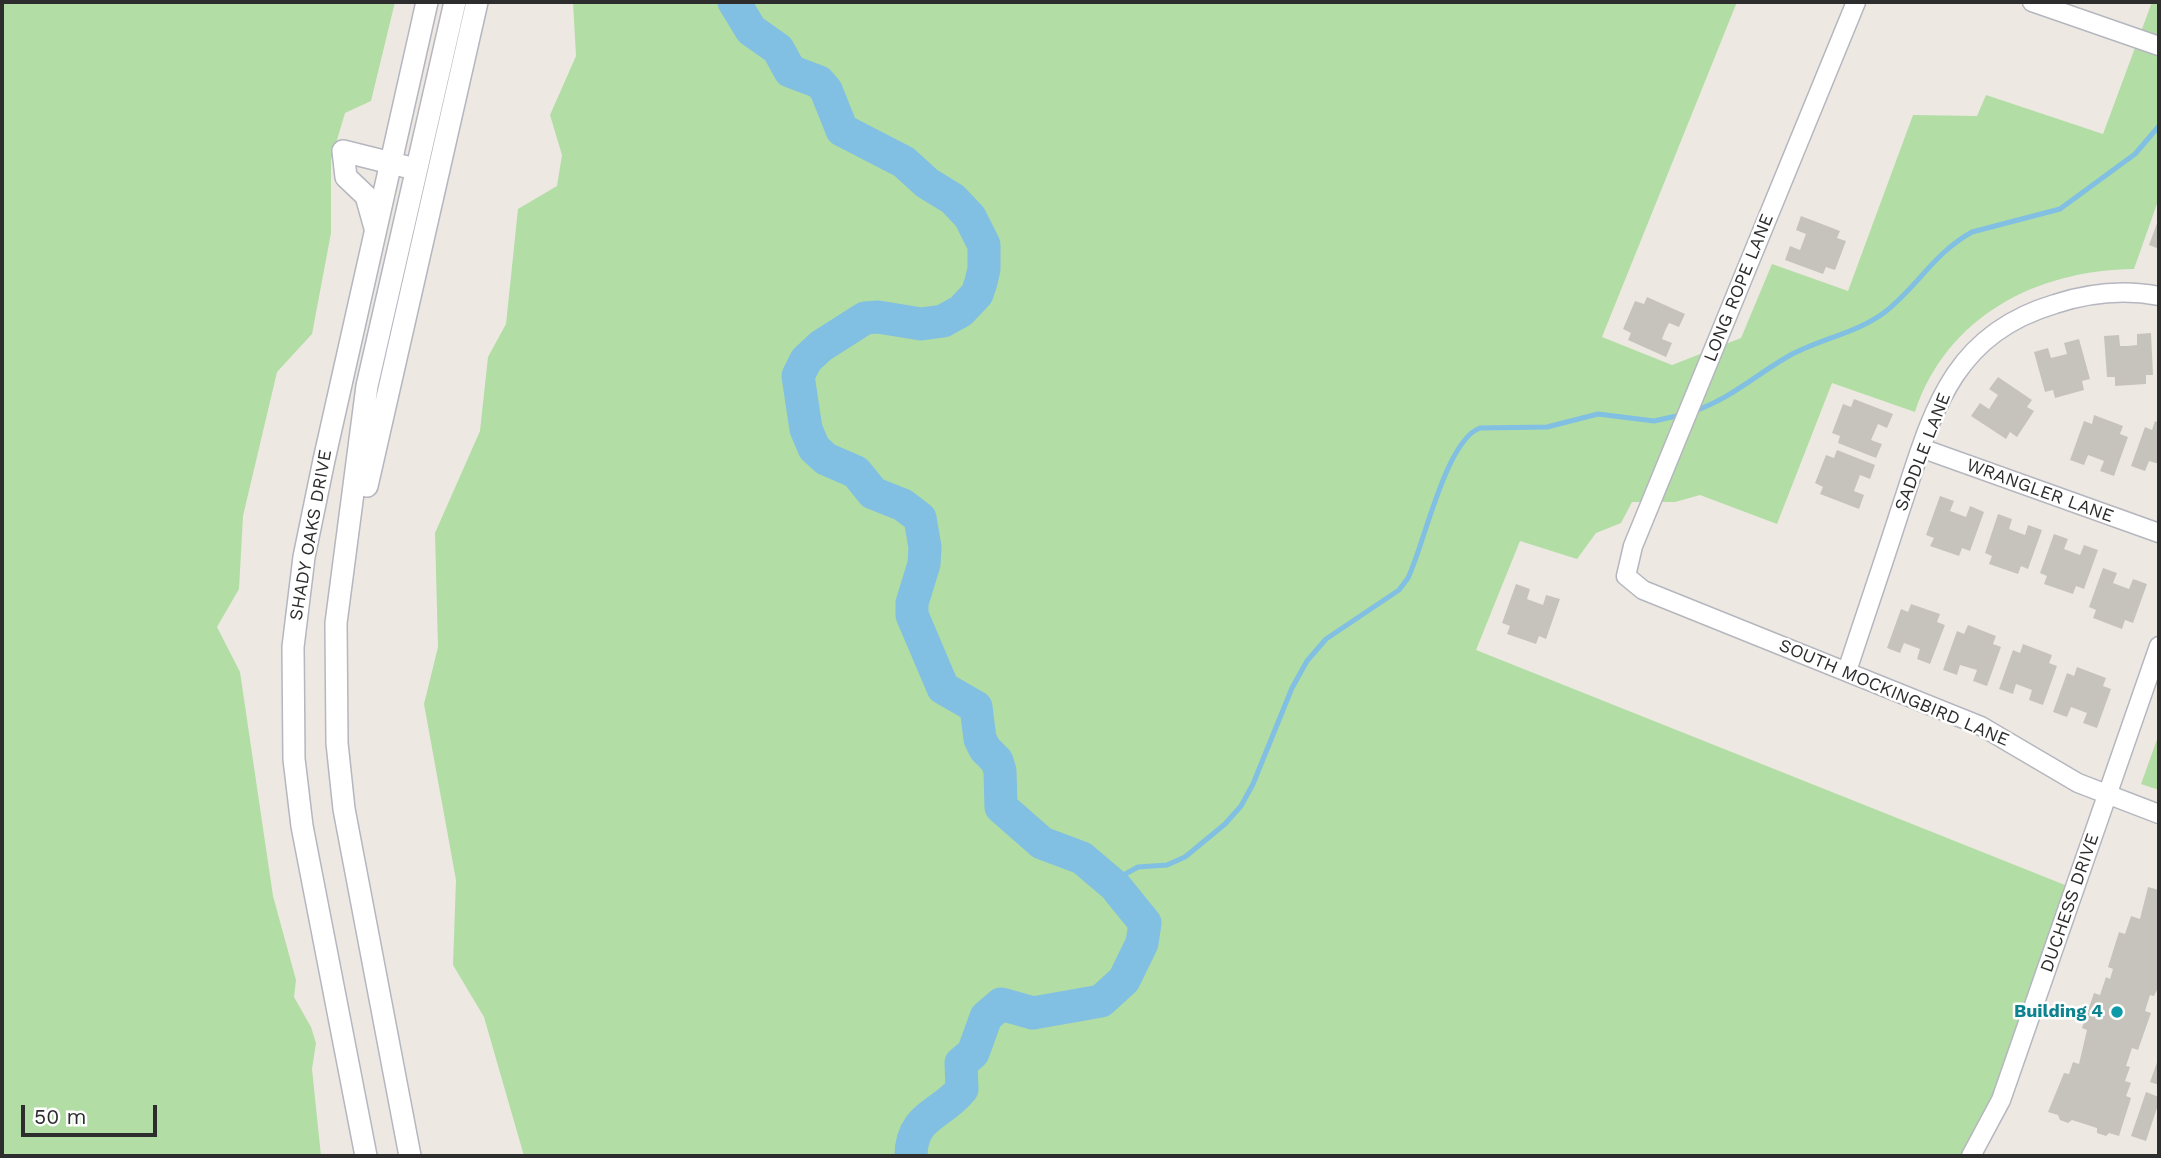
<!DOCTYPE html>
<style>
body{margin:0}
#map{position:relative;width:2161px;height:1158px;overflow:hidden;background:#ede9e2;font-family:"Work Sans",sans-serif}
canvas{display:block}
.frame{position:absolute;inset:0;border:4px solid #2d2d2d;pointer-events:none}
.scale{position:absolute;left:21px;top:1105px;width:136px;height:32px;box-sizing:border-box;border:4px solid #2d2d2d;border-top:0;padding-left:9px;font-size:21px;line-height:24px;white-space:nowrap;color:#2d2d2d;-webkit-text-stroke:5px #fff;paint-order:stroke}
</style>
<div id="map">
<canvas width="2161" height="1158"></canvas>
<div class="frame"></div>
<div class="scale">50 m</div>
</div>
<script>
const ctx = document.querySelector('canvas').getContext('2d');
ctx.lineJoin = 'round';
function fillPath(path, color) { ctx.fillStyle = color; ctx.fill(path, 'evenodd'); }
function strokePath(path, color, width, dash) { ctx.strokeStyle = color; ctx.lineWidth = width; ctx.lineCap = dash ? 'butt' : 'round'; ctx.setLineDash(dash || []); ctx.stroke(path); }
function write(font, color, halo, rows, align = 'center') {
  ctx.font = font + ' "Work Sans",sans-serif'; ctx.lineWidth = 5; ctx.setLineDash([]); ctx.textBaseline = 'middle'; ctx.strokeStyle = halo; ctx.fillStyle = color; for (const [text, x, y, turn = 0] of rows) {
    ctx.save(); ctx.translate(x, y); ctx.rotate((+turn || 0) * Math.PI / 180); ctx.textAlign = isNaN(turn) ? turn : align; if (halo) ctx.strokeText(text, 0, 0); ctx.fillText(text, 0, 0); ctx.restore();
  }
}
const green = new Path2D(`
 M 2,2 L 395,2 L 371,101 L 345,113 L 331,160 L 331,233 L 312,334 L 277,372 L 243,516 L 239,589 L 217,627 L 240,672 L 273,896 L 296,980 L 294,997 L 311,1027 L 316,1043 L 312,1069 L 321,1156 L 2,1156 Z
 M 573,2 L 1737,2 L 1602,337 L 1672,365 L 1741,338 L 1772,264 L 1848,291 L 1913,115 L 1977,116 L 1986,95 L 2103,134 L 2152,2 L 2159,2 L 2159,198 L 2134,269 C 2037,270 1947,316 1915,412 L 1832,383 L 1777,524 L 1700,495 L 1675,502 L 1632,502 L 1621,523 L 1596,533 L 1577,559 L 1520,541 L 1476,650 L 2075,889 L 1971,1156 L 524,1156 L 484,1017 L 453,965 L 456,880 L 424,704 L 438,647 L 435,533 L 480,431 L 488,357 L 506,324 L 518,209 L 557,186 L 562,155 L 550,115 L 576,56 Z
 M 2159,734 L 2159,790 L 2141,784 Z`);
const stream = new Path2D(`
 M 1694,411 C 1728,400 1756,375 1787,357 C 1818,339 1856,334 1885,312 C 1918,286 1934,253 1972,232 L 2060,209 L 2135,154 L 2159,126
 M 1111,882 L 1138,867 L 1167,865 L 1185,857 L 1225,824 L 1241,806 L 1253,784 L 1292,688 L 1307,661 L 1326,639 L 1399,590 L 1408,578 C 1425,542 1446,440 1480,428 L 1547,427 L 1598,414 L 1654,421 L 1681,415`);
const river = new Path2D(`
 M 734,2 L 751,30 L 778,49 L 790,71 L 819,82 L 826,90 L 842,130 L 904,162 L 927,183 L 953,199 L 970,217 L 984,245 L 984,269 L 981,282 L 977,294 L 961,311 L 943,321 L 921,324 L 878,317 L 865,318 L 821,346 L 806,360 L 798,376 L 806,429 L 814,448 L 826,459 L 856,472 L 873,493 L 903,505 L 920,518 L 925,547 L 924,564 L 912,603 L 912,615 L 943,688 L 976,707 L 980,739 L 985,749 L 997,761 L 1000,771 L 1001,807 L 1042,843 L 1082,858 L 1115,886 L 1145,923 L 1142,943 L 1124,980 L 1101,1001 L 1033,1013 L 1001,1004 L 986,1017 L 973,1053 L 961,1063 L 962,1089 C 942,1115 911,1115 911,1156`);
const building = new Path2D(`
 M 1801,216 L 1840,231 L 1837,238 L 1846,241 L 1835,270 L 1826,267 L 1823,274 L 1785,260 L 1790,246 L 1800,250 L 1806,234 L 1796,230 Z
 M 2159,218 L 2159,249 L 2149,245 Z
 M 1647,297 L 1685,314 L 1679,327 L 1669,323 L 1665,331 L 1662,339 L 1672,343 L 1666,357 L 1628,340 L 1631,333 L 1623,329 L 1635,301 L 1644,304 Z
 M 2151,333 L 2153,375 L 2146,375 L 2146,384 L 2115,386 L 2115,377 L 2107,377 L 2104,336 L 2119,335 L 2120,346 L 2128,346 L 2137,345 L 2137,334 Z
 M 2079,339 L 2090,379 L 2082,381 L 2084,390 L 2055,398 L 2053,390 L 2045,392 L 2034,352 L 2048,348 L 2051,358 L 2067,354 L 2064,343 Z
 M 1998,377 L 2032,400 L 2027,407 L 2034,411 L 2017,437 L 2010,432 L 2006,439 L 1971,416 L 1980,403 L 1989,409 L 1998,395 L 1989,389 Z
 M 1854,399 L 1893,414 L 1887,428 L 1878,424 L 1871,440 L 1882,444 L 1876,458 L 1838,443 L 1840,436 L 1832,433 L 1843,404 L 1851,407 Z
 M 2094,415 L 2123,426 L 2120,434 L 2128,437 L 2114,476 L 2100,471 L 2104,461 L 2088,455 L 2084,465 L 2070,460 L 2084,421 L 2092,424 Z
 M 2155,421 L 2159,423 L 2159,464 L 2149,461 L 2145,471 L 2131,466 L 2145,427 L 2152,430 Z
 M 1837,450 L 1875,465 L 1870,479 L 1860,475 L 1854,491 L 1864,495 L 1859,509 L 1820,494 L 1823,487 L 1815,483 L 1826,455 L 1834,458 Z
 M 1940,496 L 1954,501 L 1950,511 L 1966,517 L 1970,506 L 1984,512 L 1970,551 L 1962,548 L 1959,556 L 1930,546 L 1934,538 L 1926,535 Z
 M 1998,514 L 2012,519 L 2009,529 L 2025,535 L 2028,525 L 2042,530 L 2028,569 L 2021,566 L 2018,574 L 1989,564 L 1992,556 L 1985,553 Z
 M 2054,534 L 2068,539 L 2064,549 L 2080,555 L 2084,545 L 2098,550 L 2084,589 L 2076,586 L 2073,594 L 2044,584 L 2047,576 L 2040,573 Z
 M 2103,568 L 2117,573 L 2113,583 L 2129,589 L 2133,579 L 2147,584 L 2133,623 L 2125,620 L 2122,629 L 2093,618 L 2096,610 L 2089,607 Z
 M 1516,584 L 1530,589 L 1527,599 L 1543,605 L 1546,595 L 1560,599 L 1546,639 L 1539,636 L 1536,644 L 1507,634 L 1510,626 L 1502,623 Z
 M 1911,604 L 1940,614 L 1937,622 L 1945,625 L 1930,664 L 1917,659 L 1920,649 L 1904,643 L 1900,653 L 1887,648 L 1901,609 L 1908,612 Z
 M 1968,625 L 1996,636 L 1993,644 L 2001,647 L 1987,686 L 1973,681 L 1977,670 L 1960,665 L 1957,675 L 1943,670 L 1957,631 L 1964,634 Z
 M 2023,644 L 2052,655 L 2049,663 L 2057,666 L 2043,705 L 2029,700 L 2032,690 L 2016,684 L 2013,694 L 1999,689 L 2013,650 L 2020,653 Z
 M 2077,667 L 2106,678 L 2103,686 L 2111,689 L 2097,728 L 2083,723 L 2087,713 L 2071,707 L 2067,717 L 2053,712 L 2067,673 L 2074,676 Z
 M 2148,887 L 2159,890 L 2159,986 L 2154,996 L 2150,995 L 2145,1011 L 2151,1013 L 2138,1050 L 2132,1048 L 2126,1066 L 2130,1067 L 2125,1081 L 2131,1083 L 2126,1096 L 2131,1098 L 2119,1136 L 2109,1133 L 2106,1136 L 2097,1133 L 2097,1128 L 2072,1120 L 2068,1123 L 2060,1120 L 2058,1115 L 2048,1112 L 2064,1073 L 2069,1074 L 2073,1062 L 2079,1064 L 2087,1030 L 2082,1028 L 2094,993 L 2100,995 L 2106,977 L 2110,979 L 2113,969 L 2108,967 L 2119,932 L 2125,934 L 2131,916 L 2140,919 Z
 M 2159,1057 L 2159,1085 L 2150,1082 Z
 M 2146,1092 L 2159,1097 L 2159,1102 L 2146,1141 L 2131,1136 Z`);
const minor = new Path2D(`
 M 1856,2 L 1633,546 L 1626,576 L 1643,590 L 1981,726 L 2078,783 L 2159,814
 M 2032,2 L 2159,46
 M 1921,448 L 2159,533
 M 1847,671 C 1864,619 1882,567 1899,514 C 1931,419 1947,336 2055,304 C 2089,293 2123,289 2159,296
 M 1971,1156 L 2001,1100 L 2159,646`);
const tertiary = new Path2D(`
 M 375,228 L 366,196 L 346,177 L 343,151 L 407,167
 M 367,486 L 477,2
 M 366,1156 L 302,826 L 294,759 L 293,647 L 304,557 L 324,460 L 427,2
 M 410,1156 L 344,809 L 337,743 L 336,623 L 367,386 L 455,2`);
const markers = [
 [2117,1012,7,"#0f9aa8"]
];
const streetNames = [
 ["LONG ROPE LANE",1739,288,-68],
 ["SADDLE LANE",1923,452,-69],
 ["WRANGLER LANE",2040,491,20],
 ["SHADY OAKS DRIVE",311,535,-80],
 ["SOUTH MOCKINGBIRD LANE",1894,693,23],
 ["DUCHESS DRIVE",2070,903,-71]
];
const cultureNames = [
 ["Building 4",2103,1012]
];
fillPath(green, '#b2dda4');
strokePath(stream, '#81bfe3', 5);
strokePath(river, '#81bfe3', 33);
fillPath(building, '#c6c3bd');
strokePath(minor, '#b5b6bf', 21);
strokePath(tertiary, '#b5b6bf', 24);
strokePath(minor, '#fff', 18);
strokePath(tertiary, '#fff', 21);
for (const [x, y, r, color] of markers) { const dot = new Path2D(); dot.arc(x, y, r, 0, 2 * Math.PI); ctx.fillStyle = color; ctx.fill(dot); strokePath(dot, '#fff', 2.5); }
write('18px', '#2d2d2d', '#fff', streetNames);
write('bold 18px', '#0d838f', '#fff', cultureNames, 'right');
</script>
